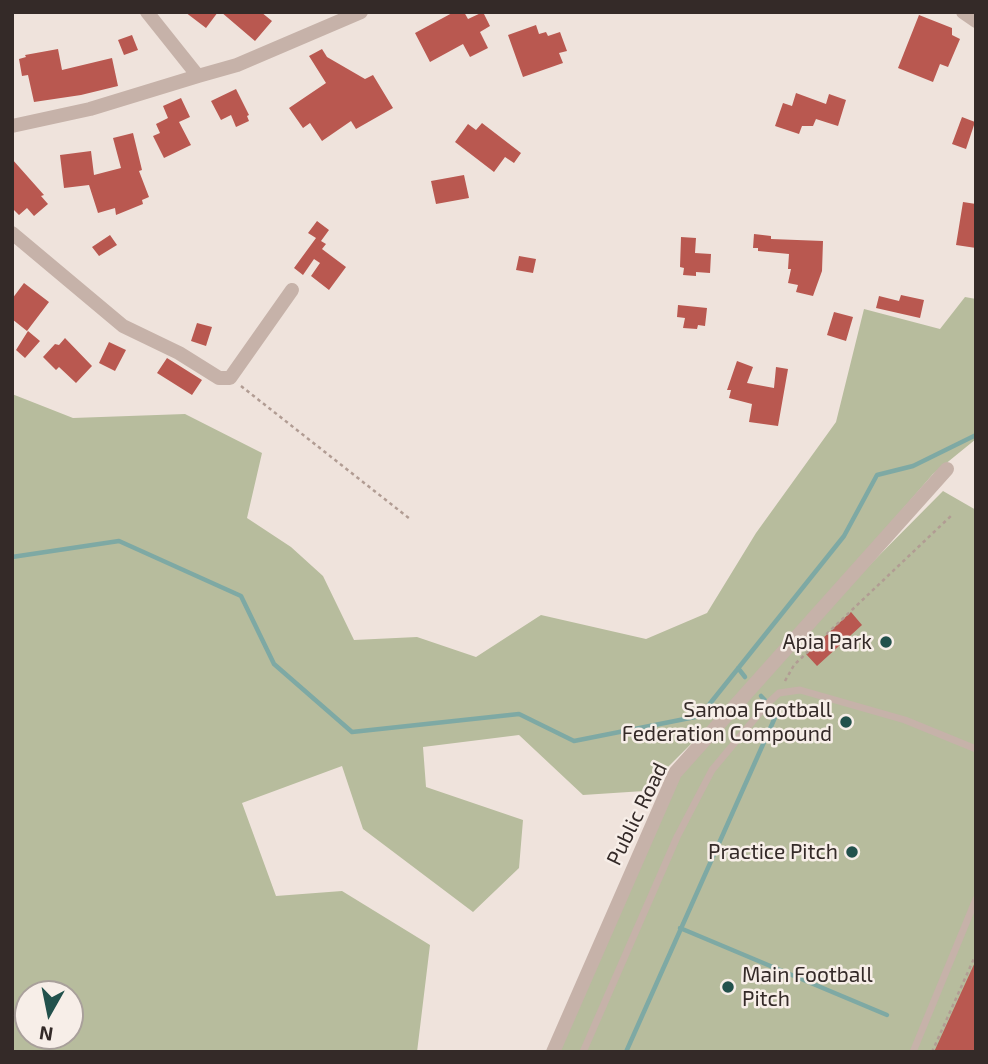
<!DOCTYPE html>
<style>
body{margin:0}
#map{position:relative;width:988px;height:1064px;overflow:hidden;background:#efe3dc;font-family:"Exo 2",sans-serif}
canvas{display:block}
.frame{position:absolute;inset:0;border:14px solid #342a28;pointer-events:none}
.north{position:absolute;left:14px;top:980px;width:70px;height:70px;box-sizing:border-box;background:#f7eee8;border:2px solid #a9a09b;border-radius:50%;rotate:189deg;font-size:19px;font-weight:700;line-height:28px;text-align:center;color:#342a28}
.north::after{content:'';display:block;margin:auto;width:24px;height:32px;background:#22514c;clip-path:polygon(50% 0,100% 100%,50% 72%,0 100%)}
</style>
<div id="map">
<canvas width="988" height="1064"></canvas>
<div class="frame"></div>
<div class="north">N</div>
</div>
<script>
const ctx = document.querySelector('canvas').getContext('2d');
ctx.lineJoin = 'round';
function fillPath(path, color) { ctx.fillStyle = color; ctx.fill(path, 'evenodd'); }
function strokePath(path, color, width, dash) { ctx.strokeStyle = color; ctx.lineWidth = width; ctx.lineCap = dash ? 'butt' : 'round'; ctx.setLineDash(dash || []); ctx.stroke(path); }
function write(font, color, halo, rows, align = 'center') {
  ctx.font = font + ' "Exo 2",sans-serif'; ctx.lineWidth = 5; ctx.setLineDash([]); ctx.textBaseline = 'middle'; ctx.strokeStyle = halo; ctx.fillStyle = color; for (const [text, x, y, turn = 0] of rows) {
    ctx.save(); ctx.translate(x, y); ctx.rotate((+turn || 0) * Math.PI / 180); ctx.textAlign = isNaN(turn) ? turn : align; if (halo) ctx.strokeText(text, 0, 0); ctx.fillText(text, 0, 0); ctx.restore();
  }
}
const green = new Path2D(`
 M 965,297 L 976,299 L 976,439 L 933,474 L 877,539 L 812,623 L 943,491 L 976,510 L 976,1052 L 552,1052 L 668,773 L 742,693 L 644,791 L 583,795 L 519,735 L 423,747 L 426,787 L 523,820 L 519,868 L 473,912 L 363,829 L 342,766 L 242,803 L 276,896 L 342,891 L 430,945 L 417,1052 L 12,1052 L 12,394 L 73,418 L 185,414 L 262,453 L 247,518 L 291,547 L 323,576 L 354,640 L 417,637 L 476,657 L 541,615 L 646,639 L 707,613 L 756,533 L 836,422 L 864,309 L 940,329 ZM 28,994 L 70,994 L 70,1036 L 28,1036 Z`);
const stream = new Path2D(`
 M 12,557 L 119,541 L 241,596 L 274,664 L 352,732 L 519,714 L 574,741 L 700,716 L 844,536 L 877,475 L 913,466 L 976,435
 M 738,668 L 745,677
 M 680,928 L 887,1015
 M 626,1052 L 777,713 L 761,696`);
const building = new Path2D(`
 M 185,12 L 218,12 L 206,28 Z
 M 221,12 L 261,12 L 272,21 L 255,41 Z
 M 454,12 L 464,12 L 468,19 L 483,12 L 490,26 L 480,32 L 488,48 L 470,57 L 463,44 L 430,62 L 415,33 Z
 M 919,15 L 952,28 L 952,35 L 960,39 L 948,67 L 940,64 L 933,82 L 898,68 Z
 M 536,25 L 539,34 L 546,32 L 548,36 L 560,32 L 567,51 L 559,53 L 563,63 L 523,77 L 508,35 Z
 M 132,35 L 138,50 L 124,55 L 118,40 Z
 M 58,49 L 62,70 L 112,58 L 118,86 L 81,95 L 34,102 L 28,75 L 22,76 L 19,59 L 26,57 L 25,55 Z
 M 322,49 L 327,57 L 365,79 L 373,75 L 393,108 L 356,129 L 351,121 L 322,141 L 310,123 L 303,128 L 289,108 L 326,83 L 309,56 Z
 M 236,89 L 249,115 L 247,116 L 249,121 L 236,127 L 231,115 L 221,120 L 211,101 Z
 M 796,93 L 826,104 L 829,94 L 846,100 L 838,126 L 816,119 L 813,126 L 802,126 L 799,134 L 775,126 L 783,103 L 792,106 Z
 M 181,98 L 190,117 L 179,122 L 191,145 L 164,158 L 153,136 L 160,133 L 156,124 L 168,118 L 163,106 Z
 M 962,117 L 975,122 L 966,149 L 952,144 Z
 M 482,123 L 521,153 L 514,163 L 505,157 L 494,172 L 455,142 L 468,124 L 476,130 Z
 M 133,133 L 142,170 L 139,171 L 149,197 L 142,200 L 143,204 L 116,215 L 115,208 L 98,213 L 89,185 L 64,188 L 60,155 L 91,151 L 94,175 L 121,168 L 113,138 Z
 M 12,159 L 44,195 L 41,196 L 48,204 L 34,216 L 27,208 L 19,215 L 12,208 Z
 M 464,175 L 469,198 L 436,204 L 431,181 Z
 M 963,202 L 976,204 L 976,248 L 956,245 Z
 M 317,221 L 329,230 L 321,241 L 326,244 L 322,249 L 346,267 L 329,290 L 311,276 L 320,263 L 314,259 L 303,275 L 294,268 L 316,238 L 308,233 Z
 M 754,234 L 771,236 L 771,239 L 823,241 L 822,271 L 813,296 L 796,292 L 798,285 L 788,283 L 791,269 L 788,269 L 789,254 L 758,251 L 758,248 L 753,248 Z
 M 110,235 L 117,245 L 99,256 L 92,247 Z
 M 681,237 L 696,238 L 695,253 L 711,254 L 710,273 L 696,272 L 696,276 L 683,275 L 684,268 L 680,267 Z
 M 519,256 L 536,259 L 533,273 L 516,270 Z
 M 24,283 L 49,302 L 27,331 L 12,319 L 12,299 Z
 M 901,295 L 924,300 L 920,318 L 876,308 L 879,296 L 899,301 Z
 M 678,305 L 707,308 L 705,326 L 698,325 L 697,329 L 683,328 L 685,318 L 677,317 Z
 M 834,312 L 853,317 L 846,341 L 827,335 Z
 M 197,323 L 212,327 L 206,346 L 191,341 Z
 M 28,331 L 40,341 L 25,358 L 16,350 Z
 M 65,338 L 92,366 L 76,383 L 59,367 L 56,370 L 43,357 L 55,344 L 59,345 Z
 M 109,342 L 126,350 L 115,371 L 99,363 Z
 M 167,358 L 202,380 L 192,395 L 157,373 Z
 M 737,361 L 753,367 L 747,383 L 774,388 L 776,367 L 788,369 L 778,426 L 749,422 L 752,404 L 729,398 L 731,390 L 727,390 Z
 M 851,612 L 862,625 L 817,666 L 806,654 Z
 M 976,960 L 976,1045 L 973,1052 L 934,1052 Z`);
const path = new Path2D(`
 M 241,386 L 410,519
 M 785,681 L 794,665 L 953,514
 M 932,1052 L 976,954`);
const lane = new Path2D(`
 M 583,1052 L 677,837 L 712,770 L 767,704 L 779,693 L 800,690 L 905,720 L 976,749
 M 913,1052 L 976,899`);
const street = new Path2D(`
 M 147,12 L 198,76 L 237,65 L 361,12
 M 963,12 L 976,21
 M 12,126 L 90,109 L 198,76
 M 12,233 L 123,326 L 179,353 L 219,378 L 230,378 L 292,290
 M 553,1052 L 675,773 L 947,469`);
const markers = [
 [886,642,7,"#22514c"],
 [846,722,7,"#22514c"],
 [852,852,7,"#22514c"],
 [728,987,7,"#22514c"]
];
const poiNames = [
 ["Apia Park",872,642],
 ["Samoa Football",832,710],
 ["Federation Compound",832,734],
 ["Practice Pitch",838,852],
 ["Main Football",742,975,"left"],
 ["Pitch",742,999,"left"]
];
const streetNames = [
 ["Public Road",637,814,-64]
];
fillPath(green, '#b7bc9d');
strokePath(stream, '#7ea9a4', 4.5);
fillPath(building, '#b95850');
strokePath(path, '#b19c93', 2.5, [3.5, 3.5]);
strokePath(lane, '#c6b2a9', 7);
strokePath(street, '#c6b2a9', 14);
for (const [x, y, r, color] of markers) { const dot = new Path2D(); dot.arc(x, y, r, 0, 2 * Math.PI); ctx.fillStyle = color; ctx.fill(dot); strokePath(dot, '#f7eee8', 2.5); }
write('21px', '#342a28', '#f7eee8', poiNames, 'right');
write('21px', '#342a28', '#f7eee8', streetNames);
</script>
